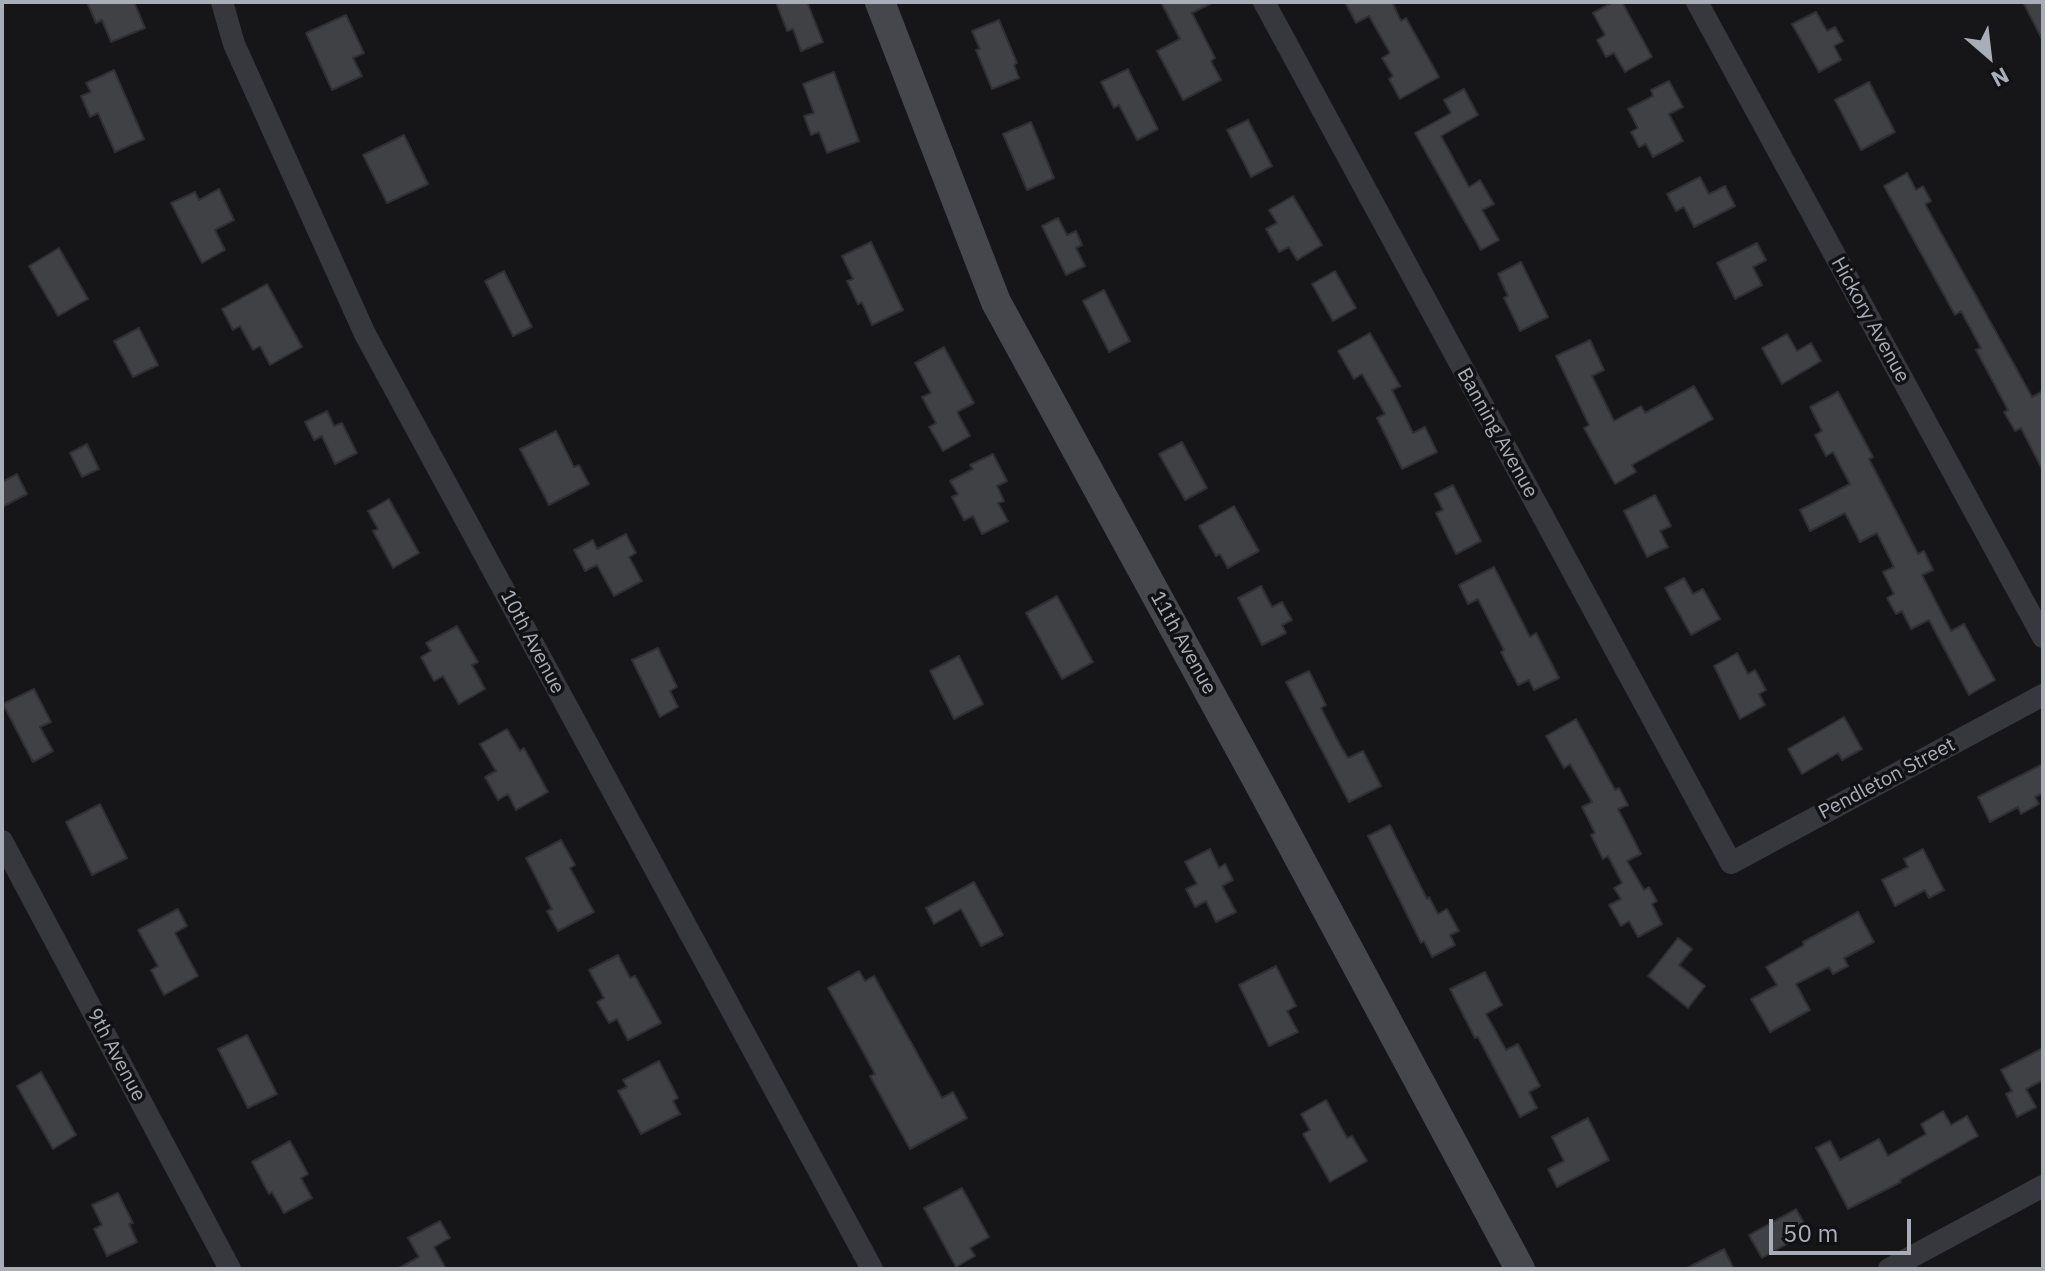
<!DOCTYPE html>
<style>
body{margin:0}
#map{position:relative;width:2045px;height:1271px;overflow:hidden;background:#161618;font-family:"IBM Plex Sans",sans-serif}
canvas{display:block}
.frame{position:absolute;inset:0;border:4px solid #a8adb8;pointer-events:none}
.north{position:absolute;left:1949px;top:16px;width:80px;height:80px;-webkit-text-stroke:6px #111113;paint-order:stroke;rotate:152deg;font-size:22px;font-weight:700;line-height:32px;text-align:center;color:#a8adb8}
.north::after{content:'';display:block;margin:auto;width:28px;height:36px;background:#a8adb8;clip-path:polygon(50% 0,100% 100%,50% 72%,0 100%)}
.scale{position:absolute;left:1769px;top:1219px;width:142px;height:36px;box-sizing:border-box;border:4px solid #a8adb8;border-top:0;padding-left:10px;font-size:24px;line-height:28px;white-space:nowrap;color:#a8adb8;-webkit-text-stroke:6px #111113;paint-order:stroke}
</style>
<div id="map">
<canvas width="2045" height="1271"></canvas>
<div class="frame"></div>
<div class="north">N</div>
<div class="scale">50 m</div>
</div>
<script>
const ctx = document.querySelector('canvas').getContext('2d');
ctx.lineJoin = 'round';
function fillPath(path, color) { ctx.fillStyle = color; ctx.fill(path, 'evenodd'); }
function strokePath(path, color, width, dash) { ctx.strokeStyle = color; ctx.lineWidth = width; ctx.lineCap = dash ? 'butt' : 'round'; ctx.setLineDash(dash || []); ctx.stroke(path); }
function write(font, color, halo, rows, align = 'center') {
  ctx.font = font + ' "IBM Plex Sans",sans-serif'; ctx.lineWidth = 7; ctx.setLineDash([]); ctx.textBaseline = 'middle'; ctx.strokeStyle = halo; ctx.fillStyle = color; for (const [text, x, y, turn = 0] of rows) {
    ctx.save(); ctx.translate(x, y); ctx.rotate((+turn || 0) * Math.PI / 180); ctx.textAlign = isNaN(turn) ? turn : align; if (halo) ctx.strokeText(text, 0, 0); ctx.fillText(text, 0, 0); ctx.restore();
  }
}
const building = new Path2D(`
 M 87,2 L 134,2 L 145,28 L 111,42 L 102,20 L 96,23 Z
 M 776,2 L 807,2 L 823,42 L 801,51 L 793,29 L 787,31 Z
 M 1161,2 L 1214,2 L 1192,13 L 1215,58 L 1211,61 L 1221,80 L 1183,100 L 1157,51 L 1180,39 Z
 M 1345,2 L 1397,2 L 1393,4 L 1401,21 L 1406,18 L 1439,77 L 1400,99 L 1389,79 L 1393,76 L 1382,58 L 1390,53 L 1369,16 L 1356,23 Z
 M 1613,2 L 1622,2 L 1652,57 L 1625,72 L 1614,53 L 1606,57 L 1597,40 L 1605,35 L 1593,13 Z
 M 2023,2 L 2043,2 L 2043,41 Z
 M 1816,12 L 1827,31 L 1835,27 L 1843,41 L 1834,46 L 1841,60 L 1819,72 L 1792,24 Z
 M 346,15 L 364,53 L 353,58 L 362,76 L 332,90 L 306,33 Z
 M 999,20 L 1017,63 L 1014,65 L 1019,78 L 992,89 L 976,50 L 980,49 L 972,31 Z
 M 1128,69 L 1158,129 L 1137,140 L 1119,105 L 1114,108 L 1101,82 Z
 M 114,70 L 144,139 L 115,152 L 98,113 L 90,117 L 81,96 L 91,92 L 86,83 Z
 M 834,72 L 859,141 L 827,153 L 819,132 L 811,135 L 804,116 L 814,113 L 803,84 Z
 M 1669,81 L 1683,107 L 1669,114 L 1683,141 L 1653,157 L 1646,144 L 1639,147 L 1631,132 L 1638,128 L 1628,109 L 1653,96 L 1651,90 Z
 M 1869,82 L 1895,132 L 1861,150 L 1835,100 Z
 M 1464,89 L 1478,115 L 1441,136 L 1469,187 L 1480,180 L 1494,204 L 1482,210 L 1499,240 L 1481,250 L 1415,133 L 1451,113 L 1444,100 Z
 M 1248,120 L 1272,166 L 1251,177 L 1227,130 Z
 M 1031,122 L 1054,178 L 1027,190 L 1003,134 Z
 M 404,135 L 428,184 L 387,203 L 363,155 Z
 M 1907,173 L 1916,190 L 1923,186 L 1931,201 L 1925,204 L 2032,397 L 2043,391 L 2043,471 L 2021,428 L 2015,431 L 2004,412 L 2008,410 L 1976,350 L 1981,348 L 1961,311 L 1955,315 L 1884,186 Z
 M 1700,177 L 1709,194 L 1725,186 L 1735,206 L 1694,227 L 1684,207 L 1676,211 L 1667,194 Z
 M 219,189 L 234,220 L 215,230 L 225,250 L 202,263 L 171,203 L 195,192 L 199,200 Z
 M 1293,196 L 1322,245 L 1297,260 L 1289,247 L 1279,252 L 1266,229 L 1277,223 L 1269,210 Z
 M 1058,218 L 1067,235 L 1076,231 L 1082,245 L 1076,248 L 1085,266 L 1066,275 L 1042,226 Z
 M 871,242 L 903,310 L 872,325 L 862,302 L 858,304 L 847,281 L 853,279 L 842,256 Z
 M 1757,243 L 1766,260 L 1753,267 L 1762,285 L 1735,299 L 1717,263 Z
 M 59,248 L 88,299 L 58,316 L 29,266 Z
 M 1521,262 L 1548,317 L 1520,331 L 1504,298 L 1508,296 L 1498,274 Z
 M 504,271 L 532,327 L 513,336 L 485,281 Z
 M 1335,271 L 1356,308 L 1333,321 L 1312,284 Z
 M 267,284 L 302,347 L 270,365 L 260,346 L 253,350 L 240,326 L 233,330 L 222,309 Z
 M 1104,290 L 1130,341 L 1109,352 L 1083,301 Z
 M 139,328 L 158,365 L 133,377 L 114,341 Z
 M 1370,333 L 1400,386 L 1392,390 L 1413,433 L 1425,427 L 1437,452 L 1402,469 L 1377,418 L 1385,414 L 1362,374 L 1354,379 L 1338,351 Z
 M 1787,334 L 1797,351 L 1811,343 L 1821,361 L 1782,384 L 1762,348 Z
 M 1590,340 L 1604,370 L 1592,376 L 1614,421 L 1641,406 L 1645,413 L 1694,386 L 1713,419 L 1632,465 L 1636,472 L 1615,484 L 1584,428 L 1589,425 L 1556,356 Z
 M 944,347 L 974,403 L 957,412 L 970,436 L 943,451 L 929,427 L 936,423 L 922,397 L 931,393 L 915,363 Z
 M 1838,392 L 1873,457 L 1869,459 L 1918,554 L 1924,551 L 1933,570 L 1922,575 L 1951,631 L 1964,624 L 1995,680 L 1969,695 L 1929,620 L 1911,629 L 1902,611 L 1896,614 L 1887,598 L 1894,594 L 1883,572 L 1894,567 L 1877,533 L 1860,542 L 1845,513 L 1810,531 L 1800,510 L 1850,484 L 1833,452 L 1826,456 L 1815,435 L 1822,431 L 1810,407 Z
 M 327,411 L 334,426 L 342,423 L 357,453 L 335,464 L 322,436 L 314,440 L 305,422 Z
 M 556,431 L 574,467 L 579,465 L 589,484 L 549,505 L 520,449 Z
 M 1182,442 L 1207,488 L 1185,500 L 1159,454 Z
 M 87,444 L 99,469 L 82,477 L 70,453 Z
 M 993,454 L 1007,481 L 997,486 L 1004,501 L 998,503 L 1008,521 L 982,534 L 973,516 L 964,520 L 952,497 L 958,494 L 950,481 L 973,469 L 970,465 Z
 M 17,474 L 27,494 L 2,507 L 2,482 Z
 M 1453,485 L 1481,541 L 1456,554 L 1436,513 L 1443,510 L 1435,494 Z
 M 1655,495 L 1671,526 L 1660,531 L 1668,547 L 1647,557 L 1624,511 Z
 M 389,499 L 419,553 L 393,568 L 373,531 L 378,529 L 368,511 Z
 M 1234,506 L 1259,551 L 1228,568 L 1220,554 L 1216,556 L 1199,526 Z
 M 626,534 L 636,553 L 629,557 L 642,581 L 614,596 L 597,565 L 585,571 L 574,550 L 593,540 L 597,549 Z
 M 1494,567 L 1530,637 L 1536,633 L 1559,678 L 1534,690 L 1529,680 L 1518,685 L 1501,652 L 1504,650 L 1478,599 L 1468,604 L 1459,585 Z
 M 1684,578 L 1693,594 L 1703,589 L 1720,619 L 1691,635 L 1665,588 Z
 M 1261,586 L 1272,607 L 1282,602 L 1292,620 L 1282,625 L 1286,633 L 1262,645 L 1238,598 Z
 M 1057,596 L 1093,662 L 1062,679 L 1026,613 Z
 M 457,626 L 478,662 L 472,665 L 485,689 L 459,704 L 443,676 L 434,681 L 421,657 L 431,651 L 426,643 Z
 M 658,648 L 677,687 L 670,691 L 678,707 L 660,717 L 632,660 Z
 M 1737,653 L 1748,674 L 1755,670 L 1766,690 L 1759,694 L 1765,705 L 1740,719 L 1714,666 Z
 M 959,656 L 983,704 L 954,719 L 930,671 Z
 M 1309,671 L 1326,705 L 1321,708 L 1340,745 L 1348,758 L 1363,751 L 1381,786 L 1349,802 L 1286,682 Z
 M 34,689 L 51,722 L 40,727 L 53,751 L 33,762 L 3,704 Z
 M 1844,717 L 1862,749 L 1842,760 L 1838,753 L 1802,774 L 1788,749 Z
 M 1576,719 L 1615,790 L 1619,788 L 1628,805 L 1618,809 L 1641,854 L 1627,861 L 1644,890 L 1649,887 L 1657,901 L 1652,904 L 1662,924 L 1638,937 L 1629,921 L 1621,926 L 1609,905 L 1621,899 L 1614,888 L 1622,883 L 1608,856 L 1603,859 L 1591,835 L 1595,833 L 1582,807 L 1592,802 L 1570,764 L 1564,768 L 1546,736 Z
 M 507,729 L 520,751 L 524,748 L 548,792 L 516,810 L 508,794 L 498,800 L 485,777 L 496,771 L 480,744 Z
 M 2043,764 L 2043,793 L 2035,797 L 2039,804 L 2021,814 L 2018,807 L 1990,822 L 1978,797 Z
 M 100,804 L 127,858 L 92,875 L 66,822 Z
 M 1390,825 L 1427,899 L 1429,897 L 1438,914 L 1447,909 L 1459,931 L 1450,935 L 1455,945 L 1432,957 L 1424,941 L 1421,943 L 1368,836 Z
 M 561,840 L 575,865 L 570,868 L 594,912 L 558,931 L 547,911 L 552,909 L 526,858 Z
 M 1210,849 L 1219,868 L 1225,864 L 1233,880 L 1222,886 L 1236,912 L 1216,922 L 1206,901 L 1195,907 L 1186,889 L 1197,884 L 1185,862 Z
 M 1923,849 L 1944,890 L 1929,898 L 1925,890 L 1895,906 L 1882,880 L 1908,867 L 1904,859 Z
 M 974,882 L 1003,935 L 981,946 L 961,909 L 934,924 L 926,908 Z
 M 178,909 L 187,926 L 175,933 L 198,976 L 164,995 L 151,970 L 158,966 L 138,930 Z
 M 1858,912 L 1874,942 L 1844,958 L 1848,966 L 1833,974 L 1829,967 L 1796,984 L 1810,1010 L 1770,1032 L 1751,999 L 1777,985 L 1766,967 L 1804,945 L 1803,942 Z
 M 1678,938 L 1692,949 L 1679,965 L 1705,986 L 1688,1008 L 1648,976 Z
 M 618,955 L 630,978 L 635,976 L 661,1023 L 628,1040 L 617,1019 L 609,1023 L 597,1002 L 604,998 L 589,970 Z
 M 1276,966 L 1296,1006 L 1287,1011 L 1298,1032 L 1269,1046 L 1239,985 Z
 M 859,971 L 865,981 L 874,976 L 942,1098 L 953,1092 L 967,1118 L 910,1149 L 870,1076 L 875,1074 L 828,988 Z
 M 1485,972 L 1502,1005 L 1486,1014 L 1506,1050 L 1518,1044 L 1540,1086 L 1529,1092 L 1537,1108 L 1520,1117 L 1478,1037 L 1475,1038 L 1450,989 Z
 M 247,1035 L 277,1094 L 248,1108 L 218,1049 Z
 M 2043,1048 L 2043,1080 L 2026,1089 L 2036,1107 L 2017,1117 L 2006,1094 L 2012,1091 L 2001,1070 Z
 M 659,1061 L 678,1098 L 673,1101 L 680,1114 L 641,1134 L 618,1091 L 627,1087 L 623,1080 Z
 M 41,1072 L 76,1135 L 53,1149 L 17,1086 Z
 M 1326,1100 L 1347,1138 L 1352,1136 L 1367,1161 L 1330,1182 L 1303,1134 L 1310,1130 L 1301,1114 Z
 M 1943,1111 L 1951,1125 L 1967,1116 L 1978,1136 L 1900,1180 L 1901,1182 L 1848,1209 L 1816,1148 L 1830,1141 L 1840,1160 L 1879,1139 L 1888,1156 L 1926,1134 L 1921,1124 Z
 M 1588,1118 L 1609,1160 L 1557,1187 L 1548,1169 L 1564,1161 L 1552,1137 Z
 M 290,1141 L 308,1174 L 301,1178 L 312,1198 L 284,1213 L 272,1192 L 269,1194 L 252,1162 Z
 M 962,1188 L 989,1237 L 970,1248 L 975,1256 L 956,1267 L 924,1208 Z
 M 118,1193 L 133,1223 L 129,1224 L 137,1242 L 107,1256 L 94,1229 L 102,1225 L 92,1205 Z
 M 1796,1209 L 1807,1228 L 1792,1236 L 1794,1240 L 1762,1258 L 1749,1235 Z
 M 440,1221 L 450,1238 L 434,1247 L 446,1269 L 397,1269 L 419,1257 L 408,1238 Z
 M 1724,1249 L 1734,1269 L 1685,1269 Z`);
const street = new Path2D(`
 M 222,2 L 234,44 L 365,334 L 872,1269
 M 1264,2 L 1731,863 L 2043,695
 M 1697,2 L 2043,637
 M 2,841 L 230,1269
 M 1889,1269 L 2043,1186`);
const secondary = new Path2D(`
 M 880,2 L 996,302 L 1259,783 L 1520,1269`);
const streetNames = [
 ["Hickory Avenue",1870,320,61],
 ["Banning Avenue",1497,433,61],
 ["10th Avenue",532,642,62],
 ["11th Avenue",1183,643,61],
 ["Pendleton Street",1887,779,-28],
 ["9th Avenue",116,1055,62]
];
fillPath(building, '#404145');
strokePath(building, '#303034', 2);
strokePath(street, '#37383d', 22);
strokePath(secondary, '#45474d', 30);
write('20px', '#a8adb8', '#111113', streetNames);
</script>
